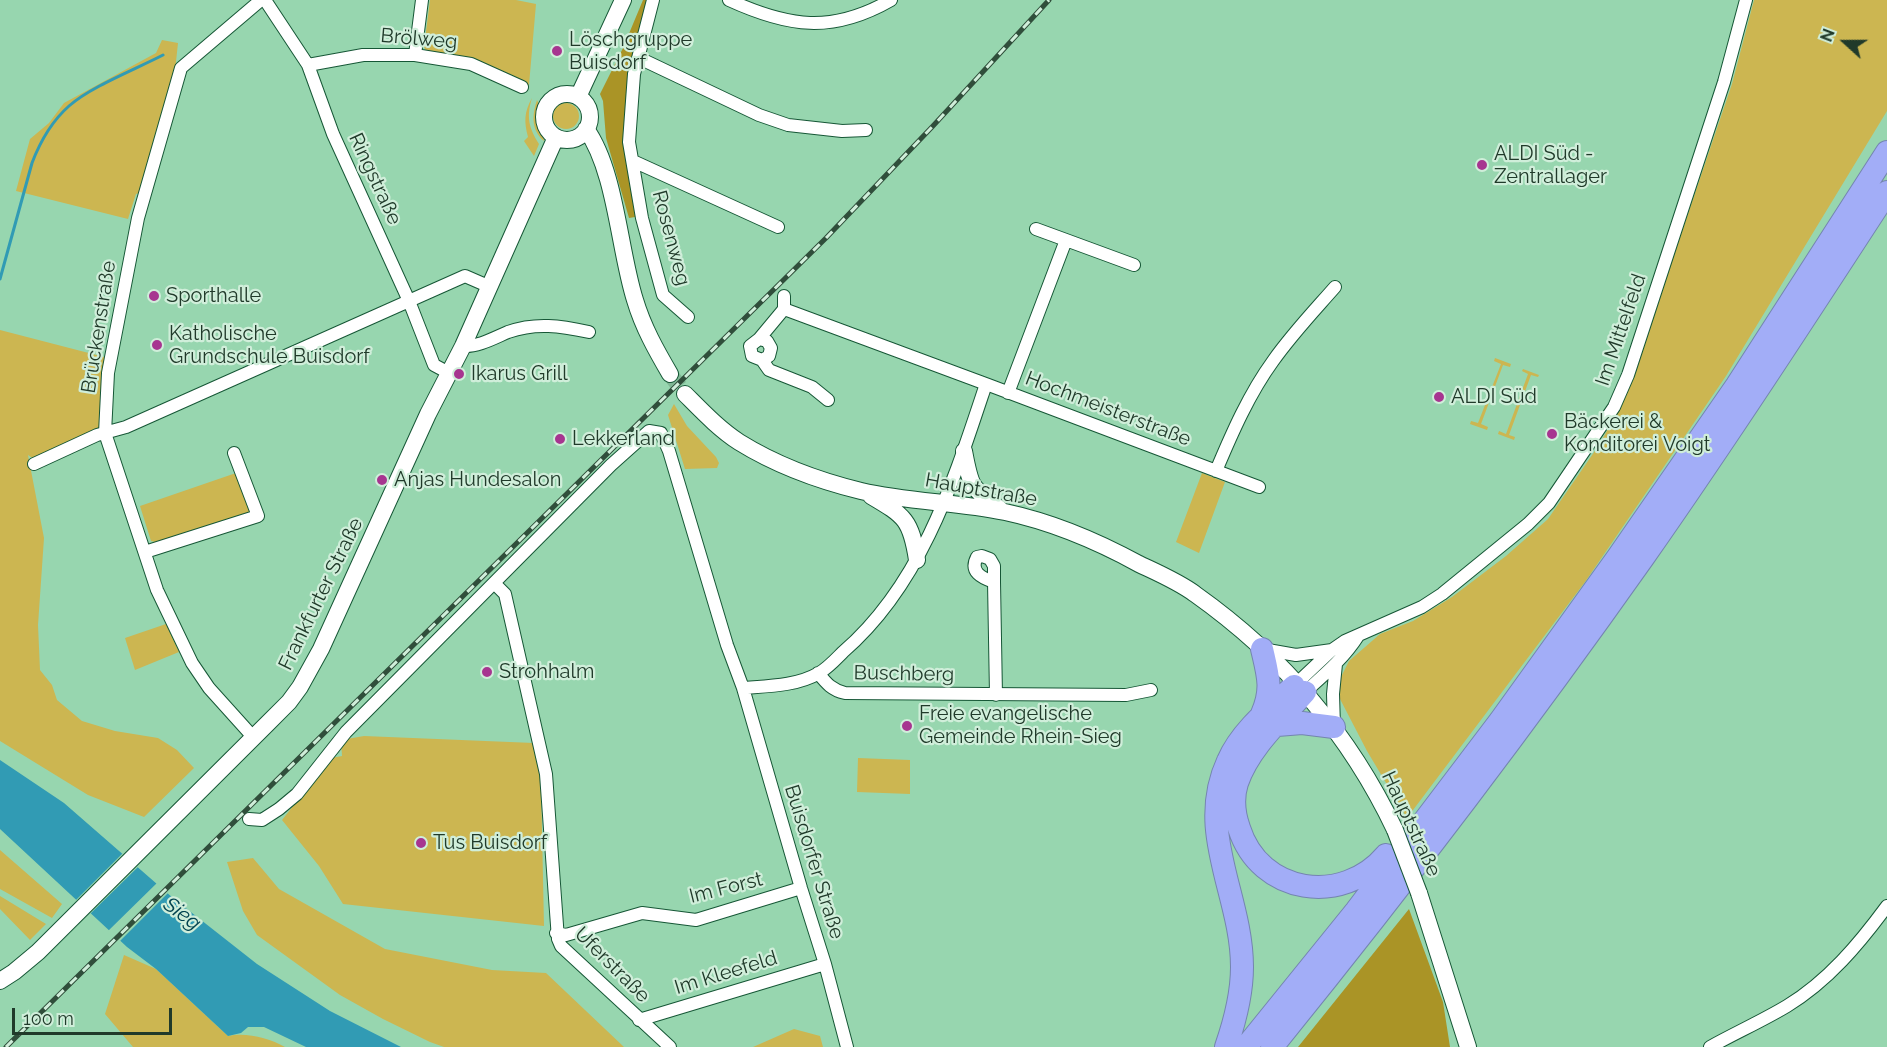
<!DOCTYPE html>
<meta charset="utf-8">
<style>
body{margin:0}
#map{position:relative;width:1887px;height:1047px;overflow:hidden;background:#97d6af;font-family:Raleway,sans-serif}
canvas{display:block}
.north{position:absolute;left:1815px;top:12px;width:60px;height:60px;-webkit-text-stroke:4px #d0eeda;paint-order:stroke;rotate:291deg;font-size:16px;font-weight:700;line-height:24px;text-align:center;color:#203a2a}
.north::after{content:'';display:block;margin:auto;width:21px;height:27px;background:#203a2a;clip-path:polygon(50% 0,100% 100%,50% 72%,0 100%)}
.scale{position:absolute;left:12px;top:1008px;width:160px;height:27px;box-sizing:border-box;border:3px solid #203a2a;border-top:0;padding-left:8px;font-size:18px;line-height:21px;white-space:nowrap;color:#203a2a;-webkit-text-stroke:4px #d0eeda;paint-order:stroke}
</style>
<div id="map">
<canvas width="1887" height="1047"></canvas>
<div class="north">N</div>
<div class="scale">100 m</div>
</div>
<script>
const ctx = document.querySelector('canvas').getContext('2d');
ctx.lineJoin = 'round';
function fillPath(path, color) { ctx.fillStyle = color; ctx.fill(path, 'evenodd'); }
function strokePath(path, color, width, dash) { ctx.strokeStyle = color; ctx.lineWidth = width; ctx.lineCap = dash ? 'butt' : 'round'; ctx.setLineDash(dash || []); ctx.stroke(path); }
function write(font, color, halo, rows, align = 'center') {
  ctx.font = font + ' Raleway,sans-serif'; ctx.lineWidth = 4.5; ctx.setLineDash([]); ctx.textBaseline = 'middle'; ctx.strokeStyle = halo; ctx.fillStyle = color; for (const [text, x, y, turn = 0] of rows) {
    ctx.save(); ctx.translate(x, y); ctx.rotate((+turn || 0) * Math.PI / 180); ctx.textAlign = isNaN(turn) ? turn : align; if (halo) ctx.strokeText(text, 0, 0); ctx.fillText(text, 0, 0); ctx.restore();
  }
}
const green = new Path2D(`
 M 430,0 L 516,0 L 536,4 L 529,85 L 508,75 L 427,53 L 424,47 Z
 M 1754,0 L 1887,0 L 1887,111 L 1726,376 L 1585,582 L 1407,818 L 1367,751 L 1340,699 L 1340,679 L 1349,661 L 1380,634 L 1413,621 L 1452,597 L 1506,556 L 1548,519 L 1599,445 L 1622,404 L 1633,376 L 1732,84 Z
 M 162,40 L 178,43 L 175,71 L 140,193 L 136,194 L 128,219 L 16,191 L 30,139 L 49,123 L 64,103 L 156,53 Z
 M 532,98 C 526,117 529,128 539,144 L 534,156 L 524,141 L 528,137 C 524,122 524,112 532,98 Z
 M 537,100 L 540,106 L 544,141 C 531,130 532,115 537,100 Z
 M553 116a13 13 0 1 1 26 0a13 13 0 1 1-26 0Z
 M 0,330 L 108,358 L 101,431 L 35,460 L 28,455 L 44,538 L 38,625 L 40,670 L 52,685 L 57,700 L 82,721 L 115,731 L 158,738 L 177,750 L 194,768 L 144,817 L 88,795 L 0,741 Z
 M 1495,358 L 1511,364 L 1510,367 L 1503,365 L 1481,424 L 1488,427 L 1487,430 L 1470,424 L 1471,421 L 1478,423 L 1501,364 L 1494,361 Z
 M 1523,369 L 1539,375 L 1538,377 L 1531,375 L 1509,435 L 1515,437 L 1514,440 L 1498,434 L 1499,431 L 1506,434 L 1528,374 L 1522,371 Z
 M 674,404 L 687,426 L 716,457 L 719,463 L 717,468 L 685,469 L 668,415 Z
 M 236,473 L 251,513 L 159,543 L 151,541 L 140,506 Z
 M 1202,473 L 1225,482 L 1199,553 L 1176,542 Z
 M 166,624 L 179,652 L 135,670 L 125,638 Z
 M 364,736 L 534,743 L 541,783 L 544,926 L 343,904 L 319,866 L 282,820 L 331,758 L 342,756 L 341,740 Z
 M 858,758 L 910,760 L 910,794 L 857,792 Z
 M 0,850 L 62,904 L 52,918 L 0,889 Z
 M 253,858 L 279,889 L 385,949 L 492,970 L 546,973 L 624,1047 L 444,1047 L 430,1042 L 383,1019 L 340,995 L 257,935 L 243,911 L 227,862 Z
 M 0,896 L 5,899 L 46,924 L 30,940 L 0,909 Z
 M 124,955 L 156,969 L 228,1036 C 246,1032 269,1038 285,1047 L 133,1047 L 105,1014 Z
 M 794,1029 L 820,1036 L 823,1047 L 753,1047 Z`);
const forest = new Path2D(`
 M 643,0 L 647,0 L 632,55 L 623,135 L 635,217 L 629,218 L 606,138 L 603,101 L 600,94 L 623,48 Z
 M 1409,909 L 1443,1002 L 1450,1047 L 1298,1047 Z`);
const water = new Path2D(`
 M 0,760 L 64,803 L 173,898 L 257,964 L 330,1011 L 401,1047 L 306,1047 L 264,1027 L 248,1027 L 241,1033 L 228,1036 L 156,969 L 127,947 L 0,829 Z`);
const pier = new Path2D(`
 M 124,852 L 140,865 L 89,915 L 74,902 Z
 M 159,881 L 170,891 L 118,943 L 107,932 Z`);
const stream = new Path2D(`
 M 0,279 L 32,163 C 40,142 52,121 69,106 C 90,87 136,69 163,55`);
const secondaryTunnel = new Path2D(`
 M 670,374 L 685,394`);
const street = new Path2D(`
 M 265,0 L 308,65 L 333,134 L 409,301 L 434,365 L 449,373
 M 653,0 L 634,74 L 629,142 L 642,218 L 663,295 L 688,317
 M 729,0 C 788,27 832,34 891,0
 M 415,55 L 422,0
 M 639,58 L 759,115 L 788,125 L 842,131 L 866,130
 M 308,65 L 363,55 L 415,55 L 471,64 L 522,87
 M 633,161 L 778,227
 M 1036,229 L 1066,240
 M 784,296 L 784,309
 M 759,339 L 767,341 L 771,348 L 769,356 L 762,360 L 752,356 L 750,346 L 759,339 L 784,309
 M 463,346 C 478,347 494,338 508,332 C 536,322 561,326 589,332
 M 762,360 L 769,370 L 812,387 L 828,400
 M 986,384 L 1259,487
 M 1008,393 L 1066,240 L 1134,265
 M 34,464 L 97,435 L 126,427 L 465,276 L 488,286
 M 1216,471 C 1232,433 1249,394 1273,361 C 1292,334 1314,311 1335,287
 M 145,552 L 258,516 L 234,453
 M 994,582 C 982,578 969,572 977,557 L 982,556 L 990,559 L 994,566 L 994,582 L 996,695
 M 494,583 L 505,594 L 546,774 L 558,939 L 561,946 L 670,1047
 M 1262,649 L 1296,655 L 1332,650
 M 818,673 C 827,684 832,690 845,693 L 1126,695 L 1151,690
 M 1297,683 L 1332,650 L 1345,641 L 1422,607 L 1442,594 L 1528,524 L 1549,503 L 1614,407 L 1628,375 L 1724,82 L 1746,0
 M 743,688 C 768,686 797,686 819,673 C 828,668 836,659 843,652 C 922,584 954,480 986,384 L 784,309
 M 1305,692 C 1325,674 1344,658 1358,636
 M 1334,727 L 1333,694 L 1336,664
 M 254,738 L 209,688 L 192,663 L 157,590 L 105,433 L 108,373 L 138,218 L 181,68 L 261,0
 M 249,819 L 262,820 L 279,809 L 297,794 L 346,732 L 611,465 L 649,431 L 661,433 L 669,451 L 727,645 L 743,688 L 801,888 L 825,964 L 847,1047
 M 556,933 L 566,935 L 642,913 L 696,920 L 801,888
 M 639,1020 L 825,964
 M 1710,1047 C 1735,1033 1762,1021 1787,1006 C 1828,981 1859,944 1887,906`);
const secondary = new Path2D(`
 M544 117a23 23 0 1 1 46 0a23 23 0 1 1-46 0Z
 M 578,97 L 623,0
 M 586,129 C 616,171 619,250 635,300 C 643,327 656,350 670,374
 M 685,394 C 702,411 719,429 739,442 C 776,465 820,481 861,491 C 908,502 957,502 1005,512 C 1052,522 1097,541 1139,564 C 1158,573 1179,582 1195,594 C 1281,655 1350,735 1395,830
 M 964,451 C 971,488 970,486 1000,509
 M 871,496 C 905,516 911,520 917,560
 M 1419,893 L 1468,1047
 M 0,981 L 14,972 L 38,952 L 267,724 L 289,702 L 300,687 L 321,649 L 428,414 L 463,346 L 556,137`);
const highway = new Path2D(`
 M 1262,649 C 1268,675 1273,689 1262,714
 M 1305,692 C 1281,719 1249,748 1237,783 C 1232,799 1234,814 1239,828 C 1260,895 1343,906 1386,855
 M 1277,725 L 1302,723 L 1334,727
 M 1226,1047 C 1235,1021 1242,995 1242,967 C 1242,895 1195,832 1228,761 C 1241,731 1270,708 1294,686
 M 1246,1047 L 1356,911 L 1500,721 L 1618,557 L 1737,385 L 1887,152
 M 1272,1047 C 1401,888 1525,725 1643,558 C 1727,438 1807,315 1887,192`);
const rail = new Path2D(`
 M 6,1047 L 826,238 L 932,127 L 1049,0`);
const secondaryBridge = new Path2D(`
 M 1395,830 L 1419,893`);
const markers = [
 [557,51,6,"#a73590"],
 [1482,165,6,"#a73590"],
 [154,296,6,"#a73590"],
 [157,345,6,"#a73590"],
 [459,374,6,"#a73590"],
 [1439,397,6,"#a73590"],
 [1552,434,6,"#a73590"],
 [560,439,6,"#a73590"],
 [382,480,6,"#a73590"],
 [487,672,6,"#a73590"],
 [907,726,6,"#a73590"],
 [421,843,6,"#a73590"]
];
const streetNames = [
 ["Brölweg",419,39,5],
 ["Ringstraße",375,179,65],
 ["Rosenweg",671,238,75],
 ["Brückenstraße",99,327,-81],
 ["Im Mittelfeld",1621,330,-71],
 ["Hochmeisterstraße",1108,409,21],
 ["Hauptstraße",981,490,10],
 ["Frankfurter Straße",321,594,-64],
 ["Buschberg",904,674,1],
 ["Hauptstraße",1411,824,65],
 ["Buisdorfer Straße",814,862,73],
 ["Im Forst",726,888,-14],
 ["Uferstraße",612,965,45],
 ["Im Kleefeld",726,973,-17]
];
const poiNames = [
 ["Löschgruppe",569,40],
 ["Buisdorf",569,63],
 ["ALDI Süd -",1494,154],
 ["Zentrallager",1494,177],
 ["Sporthalle",166,296],
 ["Katholische",169,334],
 ["Grundschule Buisdorf",169,357],
 ["Ikarus Grill",471,374],
 ["ALDI Süd",1451,397],
 ["Bäckerei &",1564,422],
 ["Konditorei Voigt",1564,445],
 ["Lekkerland",572,439],
 ["Anjas Hundesalon",394,480],
 ["Strohhalm",499,672],
 ["Freie evangelische",919,714],
 ["Gemeinde Rhein-Sieg",919,737],
 ["Tus Buisdorf",433,843]
];
const waterNames = [
 ["Sieg",182,914,36]
];
fillPath(green, '#ccb651');
fillPath(forest, '#aa9426');
fillPath(water, '#319bb4');
fillPath(pier, '#97d6af');
strokePath(stream, '#319bb4', 3);
strokePath(secondaryTunnel, '#7fb794', 16, [16, 8]);
strokePath(street, '#165736', 14);
strokePath(secondary, '#165736', 18);
strokePath(highway, '#7485af', 24);
strokePath(street, '#fff', 12);
strokePath(secondary, '#fff', 16);
strokePath(highway, '#a2adf7', 22);
strokePath(rail, '#304e3b', 5);
strokePath(rail, '#d0eeda', 3, [9]);
strokePath(secondaryBridge, '#165736', 18, []);
strokePath(secondaryBridge, '#fff', 16);
for (const [x, y, r, color] of markers) { const dot = new Path2D(); dot.arc(x, y, r, 0, 2 * Math.PI); ctx.fillStyle = color; ctx.fill(dot); strokePath(dot, '#d0eeda', 2); }
write('20px', '#203a2a', '#d0eeda', streetNames);
write('20px', '#203a2a', '#d0eeda', poiNames, 'left');
write('italic 21px', '#024350', '#d0eeda', waterNames);
</script>
